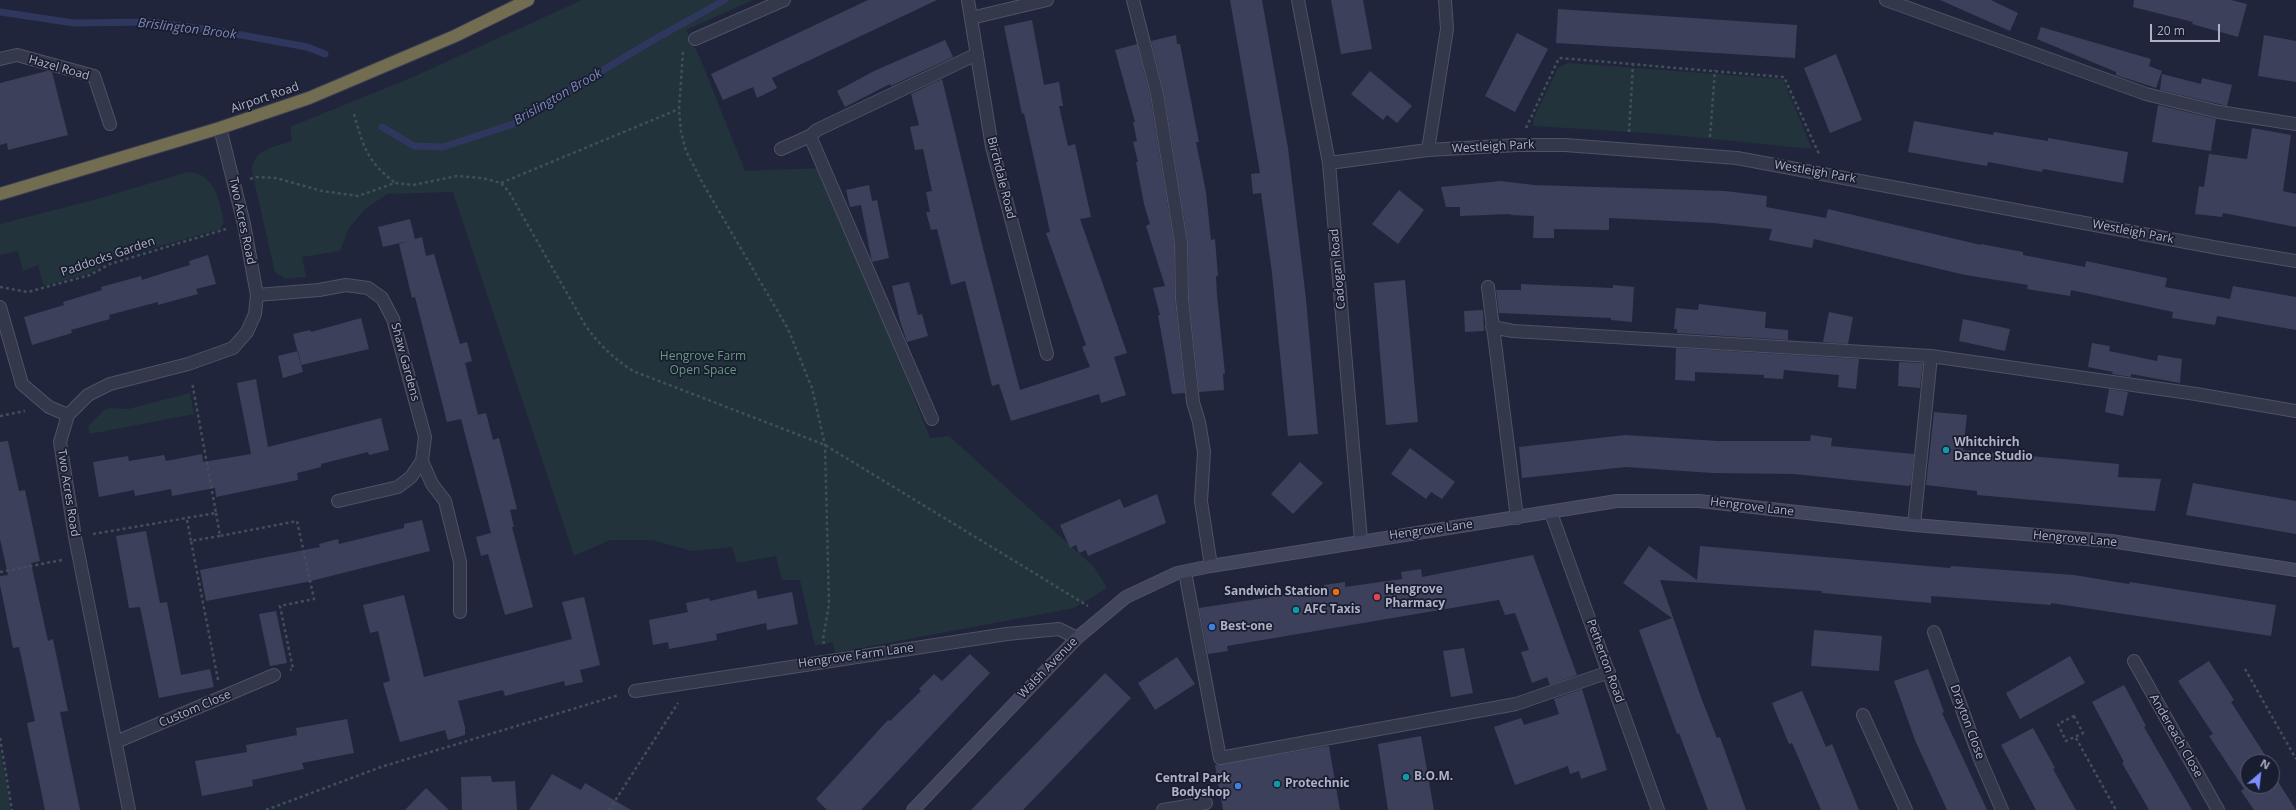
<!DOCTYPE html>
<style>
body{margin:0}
#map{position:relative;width:2296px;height:810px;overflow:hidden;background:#20253b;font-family:"Open Sans",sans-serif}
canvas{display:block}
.north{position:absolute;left:2240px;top:754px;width:40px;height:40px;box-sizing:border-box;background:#191d30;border:1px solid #55596c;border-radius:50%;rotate:28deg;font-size:11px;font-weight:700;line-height:16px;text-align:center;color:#afb2c7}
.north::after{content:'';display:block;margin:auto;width:14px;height:18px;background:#7d8ffe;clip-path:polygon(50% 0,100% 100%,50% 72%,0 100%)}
.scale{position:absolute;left:2150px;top:24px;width:70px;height:18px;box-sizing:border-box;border:2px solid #afb2c7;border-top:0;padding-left:5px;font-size:12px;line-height:14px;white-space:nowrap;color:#afb2c7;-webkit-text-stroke:3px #191d30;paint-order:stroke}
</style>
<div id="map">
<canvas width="2296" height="810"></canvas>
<div class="north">N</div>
<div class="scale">20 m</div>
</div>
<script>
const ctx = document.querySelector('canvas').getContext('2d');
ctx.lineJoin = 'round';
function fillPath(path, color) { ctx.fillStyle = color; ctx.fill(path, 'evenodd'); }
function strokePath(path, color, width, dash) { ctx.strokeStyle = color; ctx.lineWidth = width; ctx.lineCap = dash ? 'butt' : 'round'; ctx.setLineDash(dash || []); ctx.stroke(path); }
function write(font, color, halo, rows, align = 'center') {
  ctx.font = font + ' "Open Sans",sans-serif'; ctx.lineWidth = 3.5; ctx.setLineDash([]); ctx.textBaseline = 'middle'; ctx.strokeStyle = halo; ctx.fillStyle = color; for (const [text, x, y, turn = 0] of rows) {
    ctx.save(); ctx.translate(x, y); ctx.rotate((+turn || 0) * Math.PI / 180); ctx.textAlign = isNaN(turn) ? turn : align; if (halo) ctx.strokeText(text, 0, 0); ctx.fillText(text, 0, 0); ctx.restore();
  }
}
const green = new Path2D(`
 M 582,0 L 753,0 L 686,30 L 700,58 L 745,171 L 823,168 L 930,438 L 949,436 L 1094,567 L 1107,588 L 1074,608 L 835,653 L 833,642 L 815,646 L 800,580 L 782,580 L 776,556 L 737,563 L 732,547 L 692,551 L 652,540 L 610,540 L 574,556 L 453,192 L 387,194 L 364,210 L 349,228 L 340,251 L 302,257 L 306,277 L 285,279 L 275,272 L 252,172 C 252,149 273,148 292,141 L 290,127 L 413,77 Z
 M 1568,63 L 1783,79 L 1812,149 L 1664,134 L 1534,126 L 1533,120 L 1558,68 Z
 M 188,172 C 215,173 219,200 224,222 L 220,229 L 111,260 L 90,273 L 44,286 L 38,265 L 23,271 L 18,251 L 0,255 L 0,224 L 90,201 Z
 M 190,393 L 194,414 L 90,434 L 88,426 L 104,410 L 109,408 L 128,409 Z
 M 0,749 L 11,810 L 0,810 Z`);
const stream = new Path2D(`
 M 0,12 L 74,23 L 152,22 L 225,32 L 307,47 L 325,54
 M 382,127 L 414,146 L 443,147 L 513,124 L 655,39 L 725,0`);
const building = new Path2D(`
 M 868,0 L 937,0 L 772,78 L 777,88 L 757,98 L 753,87 L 723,100 L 711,74 Z
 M 1230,0 L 1262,0 L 1288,148 L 1306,299 L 1318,434 L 1288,436 L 1272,273 L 1261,193 L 1253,194 L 1251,174 L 1260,173 Z
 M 1331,0 L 1363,0 L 1372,49 L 1341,54 Z
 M 1940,0 L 1991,0 L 2018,13 L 2010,31 Z
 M 2134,0 L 2231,0 L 2247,4 L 2238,37 L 2192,24 L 2193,22 L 2133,7 Z
 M 1558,9 L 1797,25 L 1795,58 L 1556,43 Z
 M 1032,20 L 1044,85 L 1059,82 L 1063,106 L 1059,106 L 1068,146 L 1075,144 L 1091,217 L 1080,219 L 1127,353 L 1114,357 L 1126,395 L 1101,403 L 1099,394 L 1011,421 L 999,384 L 992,386 L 965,281 L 951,285 L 937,229 L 931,230 L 926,212 L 930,212 L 926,192 L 932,191 L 923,149 L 915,150 L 910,127 L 919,125 L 911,94 L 942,79 L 984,252 L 1020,390 L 1090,367 L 1082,347 L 1086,345 L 1046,233 L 1050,232 L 1044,204 L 1024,113 L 1022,114 L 1004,26 Z
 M 2041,27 L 2151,59 L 2149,66 L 2162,71 L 2156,88 L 2116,75 L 2116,72 L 2037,39 Z
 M 1517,33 L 1548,49 L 1515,112 L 1485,96 Z
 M 1176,35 L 1177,44 L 1180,44 L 1199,142 L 1196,142 L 1206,192 L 1211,240 L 1215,239 L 1218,276 L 1216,276 L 1217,295 L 1225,374 L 1223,374 L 1224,390 L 1199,392 L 1189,299 L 1188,242 L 1164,93 L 1151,41 Z
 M 2264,35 L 2296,41 L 2296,82 L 2258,76 Z
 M 945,40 L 953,57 L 891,86 L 890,84 L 845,107 L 837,91 L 874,71 Z
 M 1137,44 L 1150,96 L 1174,244 L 1175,300 L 1185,393 L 1172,394 L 1158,315 L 1160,315 L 1153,288 L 1165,286 L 1146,226 L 1150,224 L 1144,204 L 1136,162 L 1138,162 L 1133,142 L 1137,141 L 1133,122 L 1135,122 L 1115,50 Z
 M 1836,54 L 1862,120 L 1830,133 L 1804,68 Z
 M 47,71 L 52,72 L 68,135 L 8,150 L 7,143 L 0,145 L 0,83 Z
 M 1370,71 L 1412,106 L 1397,123 L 1387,115 L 1383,120 L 1351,94 Z
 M 2162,74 L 2201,84 L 2202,78 L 2232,85 L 2227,106 L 2160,90 Z
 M 2158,105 L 2216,119 L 2211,151 L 2152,142 Z
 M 1914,121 L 1993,135 L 1994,132 L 2048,141 L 2048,138 L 2128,152 L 2123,183 L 2043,169 L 2042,172 L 1988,162 L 1987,166 L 1908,152 Z
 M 2252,128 L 2291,135 L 2283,191 L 2296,194 L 2296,227 L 2223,213 L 2222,217 L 2195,214 L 2199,186 L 2204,187 L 2209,154 L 2247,159 Z
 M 1501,181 L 1534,185 L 1725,191 L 1767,196 L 1766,207 L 1826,218 L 1828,209 L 1981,245 L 1981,244 L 2023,252 L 2023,255 L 2085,267 L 2086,261 L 2167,278 L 2165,287 L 2230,299 L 2233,286 L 2296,297 L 2296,330 L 2217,316 L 2215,325 L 2172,318 L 2173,312 L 2071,290 L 2070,296 L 2027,289 L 2028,285 L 1965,275 L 1814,239 L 1812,248 L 1790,244 L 1769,240 L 1772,229 L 1713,223 L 1609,218 L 1609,230 L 1554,229 L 1554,238 L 1533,238 L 1534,216 L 1510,215 L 1511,214 L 1460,216 L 1460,207 L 1446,207 L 1441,187 Z
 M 869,185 L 872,201 L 877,200 L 889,258 L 872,262 L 861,205 L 850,207 L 846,190 Z
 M 1399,190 L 1424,210 L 1398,244 L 1372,224 Z
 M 410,219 L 415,239 L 422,237 L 426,256 L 434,254 L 460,344 L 467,342 L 472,361 L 465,363 L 478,415 L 464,418 L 486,413 L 493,440 L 499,438 L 517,509 L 510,510 L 514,527 L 512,527 L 533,607 L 505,615 L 488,554 L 481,556 L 476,537 L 491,533 L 461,419 L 447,422 L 415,297 L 412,298 L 399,244 L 409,241 L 383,247 L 378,227 Z
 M 208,255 L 216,284 L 196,289 L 198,294 L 158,305 L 158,302 L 109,315 L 110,319 L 71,330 L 72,333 L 32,345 L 24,317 L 64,305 L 63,302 L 102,290 L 101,287 L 141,276 L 142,280 L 170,271 L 190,265 L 189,261 Z
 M 1405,280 L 1418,422 L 1386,425 L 1374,283 Z
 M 909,282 L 918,315 L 922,314 L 928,336 L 907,342 L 900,321 L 892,286 Z
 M 1521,284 L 1613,288 L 1613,285 L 1634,287 L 1632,322 L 1611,320 L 1611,318 L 1499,313 L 1496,290 L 1521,290 Z
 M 1699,304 L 1766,312 L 1765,328 L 1788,330 L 1788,340 L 1677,333 L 1677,329 L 1674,329 L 1676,308 L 1698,310 Z
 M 1483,310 L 1484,331 L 1465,332 L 1464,311 Z
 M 1829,312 L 1853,317 L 1848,344 L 1823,342 Z
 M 361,318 L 369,349 L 301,365 L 293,334 L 310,330 L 311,332 Z
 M 1963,319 L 2010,329 L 2005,351 L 1959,341 Z
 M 2092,343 L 2110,346 L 2109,351 L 2157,361 L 2158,355 L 2182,359 L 2180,383 L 2131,374 L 2131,377 L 2112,374 L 2113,372 L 2088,367 Z
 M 1676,348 L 1859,359 L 1856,389 L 1838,387 L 1839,375 L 1784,370 L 1783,379 L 1764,378 L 1764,375 L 1695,372 L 1695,381 L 1675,380 Z
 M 298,351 L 303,372 L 283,378 L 278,356 Z
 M 1899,362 L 1923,363 L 1920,388 L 1898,386 Z
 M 256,379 L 268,447 L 381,418 L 389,450 L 369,455 L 368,452 L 321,464 L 321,467 L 297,473 L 298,480 L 216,497 L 215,488 L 172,496 L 171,489 L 135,496 L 134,490 L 99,497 L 93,462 L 128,456 L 129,461 L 164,455 L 166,461 L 202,454 L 203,462 L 251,454 L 237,383 Z
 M 2109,389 L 2128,392 L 2123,416 L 2105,412 Z
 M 1934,412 L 1967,415 L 1963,450 L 2119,464 L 2118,477 L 2161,479 L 2155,511 L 1977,495 L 1977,491 L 1926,485 Z
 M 1625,435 L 1718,441 L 1810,441 L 1811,435 L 1832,438 L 1831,446 L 1914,454 L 1911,484 L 1909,486 L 1794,474 L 1712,473 L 1626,467 L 1522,478 L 1519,447 Z
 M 8,441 L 19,491 L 25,490 L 40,561 L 31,563 L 48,641 L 53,639 L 68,711 L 60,712 L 80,810 L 45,810 L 27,723 L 35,721 L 19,647 L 13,648 L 0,585 L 0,576 L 8,575 L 0,539 L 0,442 Z
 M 1410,448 L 1455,482 L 1442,499 L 1431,492 L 1426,499 L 1391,474 Z
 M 1300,462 L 1323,483 L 1293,514 L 1271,494 Z
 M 2193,483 L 2296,501 L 2296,534 L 2186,515 Z
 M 1157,494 L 1166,523 L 1088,556 L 1086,550 L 1079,553 L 1076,545 L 1070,548 L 1060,525 L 1120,499 L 1124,508 Z
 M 422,520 L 430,551 L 307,582 L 206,601 L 200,570 L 320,547 L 319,544 L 338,539 L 339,544 L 404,528 L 404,524 Z
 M 146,531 L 160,603 L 167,602 L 181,675 L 210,669 L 214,687 L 159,698 L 140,607 L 129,608 L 116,536 Z
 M 1649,546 L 1697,580 L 1700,546 L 1950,568 L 1951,566 L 2074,575 L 2129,584 L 2130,582 L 2276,605 L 2271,636 L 2051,603 L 2051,605 L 1931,596 L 1931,603 L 1822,593 L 1822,591 L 1660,580 L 1702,700 L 1717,738 L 1720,737 L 1746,810 L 1708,810 L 1679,733 L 1677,734 L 1639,630 L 1672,618 L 1623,583 Z
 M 1533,555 L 1577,675 L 1550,685 L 1547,677 L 1532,683 L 1521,652 L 1529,650 L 1515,613 L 1505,615 L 1499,600 L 1227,646 L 1228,651 L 1208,654 L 1199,608 L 1324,589 L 1324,585 L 1345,582 L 1345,587 L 1402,579 L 1401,572 L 1421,569 L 1422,577 Z
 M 756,590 L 758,599 L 792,592 L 798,624 L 767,630 L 766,623 L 716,634 L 717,640 L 669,649 L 668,642 L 653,645 L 649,620 L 688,612 L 686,603 L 709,598 L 710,601 Z
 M 404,595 L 424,677 L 572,639 L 562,602 L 584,597 L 600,665 L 580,670 L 583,682 L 565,686 L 564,681 L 505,696 L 503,690 L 458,701 L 465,727 L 465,735 L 448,740 L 445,730 L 400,742 L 383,683 L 390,681 L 378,631 L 370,633 L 363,605 Z
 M 276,611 L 287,663 L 270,666 L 259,614 Z
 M 1814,630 L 1882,636 L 1879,671 L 1811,666 Z
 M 1464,648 L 1473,693 L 1451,697 L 1443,651 Z
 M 970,654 L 990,673 L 861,810 L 827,810 L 816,799 L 888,720 L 890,721 L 921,691 L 919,689 L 934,674 L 942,681 Z
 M 2070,656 L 2085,683 L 2020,719 L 2006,693 Z
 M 1177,657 L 1195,684 L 1155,710 L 1138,683 Z
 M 2209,661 L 2234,700 L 2231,702 L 2265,755 L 2262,757 L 2265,762 L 2248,762 L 2248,786 L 2272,786 L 2272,772 L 2296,810 L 2254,810 L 2241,791 L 2244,789 L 2209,736 L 2213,734 L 2178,681 Z
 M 1928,669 L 1944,712 L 1942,713 L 1987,810 L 1947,810 L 1915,740 L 1894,681 Z
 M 1105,673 L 1131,698 L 1023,810 L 971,810 Z
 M 2124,685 L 2146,726 L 2144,727 L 2192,810 L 2149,810 L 2122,763 L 2124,762 L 2092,702 Z
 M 1582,689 L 1607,770 L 1581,779 L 1579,771 L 1570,774 L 1568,766 L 1515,785 L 1494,727 L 1521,718 L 1524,725 L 1559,714 L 1554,699 Z
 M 1802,691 L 1826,747 L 1832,744 L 1859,810 L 1821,810 L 1792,743 L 1789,744 L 1772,703 Z
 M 347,719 L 354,753 L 302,763 L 304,769 L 252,780 L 253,786 L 202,796 L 195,761 L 247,752 L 246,745 L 297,735 L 296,728 Z
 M 2033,728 L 2055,768 L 2053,769 L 2076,810 L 2036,810 L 2001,745 Z
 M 1421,736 L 1434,810 L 1388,810 L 1378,744 Z
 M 1329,746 L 1340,810 L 1223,810 L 1215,765 Z
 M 552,774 L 581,790 L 585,783 L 631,810 L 529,810 Z
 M 491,776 L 492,782 L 515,781 L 517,810 L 462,810 L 461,777 Z
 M 426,788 L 449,810 L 405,810 Z`);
const path = new Path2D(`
 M 683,52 L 679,109 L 681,132 L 686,151 L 702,182 L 788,329 L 812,388 L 825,445 L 829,604 L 823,639 L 824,644
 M 354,114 C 363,146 367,161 394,182
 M 1526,128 L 1559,58 L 1784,77 L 1819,154
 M 1629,132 L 1633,65
 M 1710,137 L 1715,70
 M 250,179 L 256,177 L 276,178 L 322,191 L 358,196 L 395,183 L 413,185 L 457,176 L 482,178 L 501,183 L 509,192 L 584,323 C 598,344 613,358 633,371 L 825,445 L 1088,606
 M 501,183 L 679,109
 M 0,287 L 28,292 L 90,275 L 110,264 L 226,229
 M 0,416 L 25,411
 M 216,513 L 220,536 L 297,521 L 314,599 L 280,606 L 293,669 L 290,670
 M 187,520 L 191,541
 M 93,534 L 216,513 L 192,382
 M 0,572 L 62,560
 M 2245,669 L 2296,759
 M 218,680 L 191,541 L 220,536
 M 2074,716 L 2083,733 L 2066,741 L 2058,724 Z
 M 0,738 L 12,810
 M 2076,738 L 2116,810
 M 266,810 L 381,767 L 619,695
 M 609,810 L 678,703`);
const lane = new Path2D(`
 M 1133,0 L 1157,94 L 1181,243 L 1182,299 L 1193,402 L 1199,422 L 1204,452 L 1201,501 L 1211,566
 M 1886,0 L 2146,94 L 2219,112 L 2296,124
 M 971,18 L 1047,0
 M 810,136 L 932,419
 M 781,149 L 810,136 L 817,130 L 977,54
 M 1428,150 L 1447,29 L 1445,0
 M 1488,287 L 1517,518
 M 1492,327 L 1513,331 L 1630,338 L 1931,356 L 2196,394 L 2296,411
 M 1914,525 L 1931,356
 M 1185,572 L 1220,758 L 1516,704 L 1609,672
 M 1163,810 L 1206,803`);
const street = new Path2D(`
 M 968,0 L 992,147 L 1047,354
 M 1298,0 L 1329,163 L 1361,540
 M 695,39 L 784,0
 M 0,59 L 17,55 L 94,76 L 110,124
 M 1329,163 L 1428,150 L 1518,145 L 1565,145 L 1737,158 L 2218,248 L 2296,261
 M 257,295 L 319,290 L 346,285 L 368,288 L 382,298 L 393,319 L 425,437 L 422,461 L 432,484 L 445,501 L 460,562 L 460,612
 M 0,307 L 22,384 L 49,407 L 68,415
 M 338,501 L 398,487 L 411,477 L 422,461
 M 1551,513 L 1658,810
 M 1934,632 L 1980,759 L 2002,810
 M 2134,661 L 2218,810
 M 635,691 L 1007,634 L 1059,629 L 1077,638
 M 1863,715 L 1906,810
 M 116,742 L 274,675
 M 129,810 L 75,537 L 60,442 L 68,415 L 88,395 L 110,384 L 188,364 L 233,348 L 247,332 L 255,314 L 257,295 L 244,224 L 220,128`);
const secondary = new Path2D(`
 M 913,810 L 1077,638 L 1126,597 L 1177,573 L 1211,566 L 1617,501 L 1699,501 L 1914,525 L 2111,541 L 2296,570`);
const highway = new Path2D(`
 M 0,194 L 220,128 L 309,98 L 455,36 L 528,0`);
const markers = [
 [1946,450,4,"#0f9aa8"],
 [1336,592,4,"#e8710a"],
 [1377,597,4,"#e0444e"],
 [1296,610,4,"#0f9aa8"],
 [1212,627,4,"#3f7fe0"],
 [1406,777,4,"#0f9aa8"],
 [1277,784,4,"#0f9aa8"],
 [1238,786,4,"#3f7fe0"]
];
const streetNames = [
 ["Hazel Road",59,68,16],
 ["Airport Road",265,98,-19],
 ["Westleigh Park",1493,147,-3],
 ["Westleigh Park",1815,172,10],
 ["Birchdale Road",1001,178,76],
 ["Two Acres Road",242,221,78],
 ["Westleigh Park",2133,232,11],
 ["Paddocks Garden",108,257,-19],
 ["Cadogan Road",1338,269,-95],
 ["Shaw Gardens",405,362,75],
 ["Two Acres Road",68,493,81],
 ["Hengrove Lane",1752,507,7],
 ["Hengrove Lane",1431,530,-8],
 ["Hengrove Lane",2075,539,5],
 ["Hengrove Farm Lane",856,656,-8],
 ["Petherton Road",1605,661,70],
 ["Walsh Avenue",1048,668,-46],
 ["Custom Close",195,709,-23],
 ["Drayton Close",1967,722,70],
 ["Andereach Close",2176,736,60]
];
const parkNames = [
 ["Hengrove Farm",703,357],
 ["Open Space",703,371]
];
const poiNames = [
 ["Whitchirch",1954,443],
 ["Dance Studio",1954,457],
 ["Hengrove",1385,590],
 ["Pharmacy",1385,604],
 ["Sandwich Station",1328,592,"right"],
 ["AFC Taxis",1304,610],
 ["Best-one",1220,627],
 ["B.O.M.",1414,777],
 ["Central Park",1230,779,"right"],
 ["Bodyshop",1230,793,"right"],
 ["Protechnic",1285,784]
];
const waterNames = [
 ["Brislington Brook",187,29,7],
 ["Brislington Brook",558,97,-30]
];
fillPath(green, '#22333c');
strokePath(stream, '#2f375f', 7);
fillPath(building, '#3c405b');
strokePath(lane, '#4f5266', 14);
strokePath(street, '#4f5266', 14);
strokePath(secondary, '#4f5266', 14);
strokePath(highway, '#3c3f53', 14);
strokePath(path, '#405059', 2.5, [3, 3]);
strokePath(lane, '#34384b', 12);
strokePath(street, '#34384b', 12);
strokePath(secondary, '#42455e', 12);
strokePath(highway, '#726d50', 12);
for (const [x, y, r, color] of markers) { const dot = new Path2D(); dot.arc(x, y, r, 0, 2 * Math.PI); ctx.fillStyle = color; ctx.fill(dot); strokePath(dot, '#191d30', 1.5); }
write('12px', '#afb2c7', '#191d30', streetNames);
write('12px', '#649a7e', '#191d30', parkNames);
write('bold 12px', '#afb2c7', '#191d30', poiNames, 'left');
write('italic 13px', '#7c86b6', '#191d30', waterNames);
</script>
